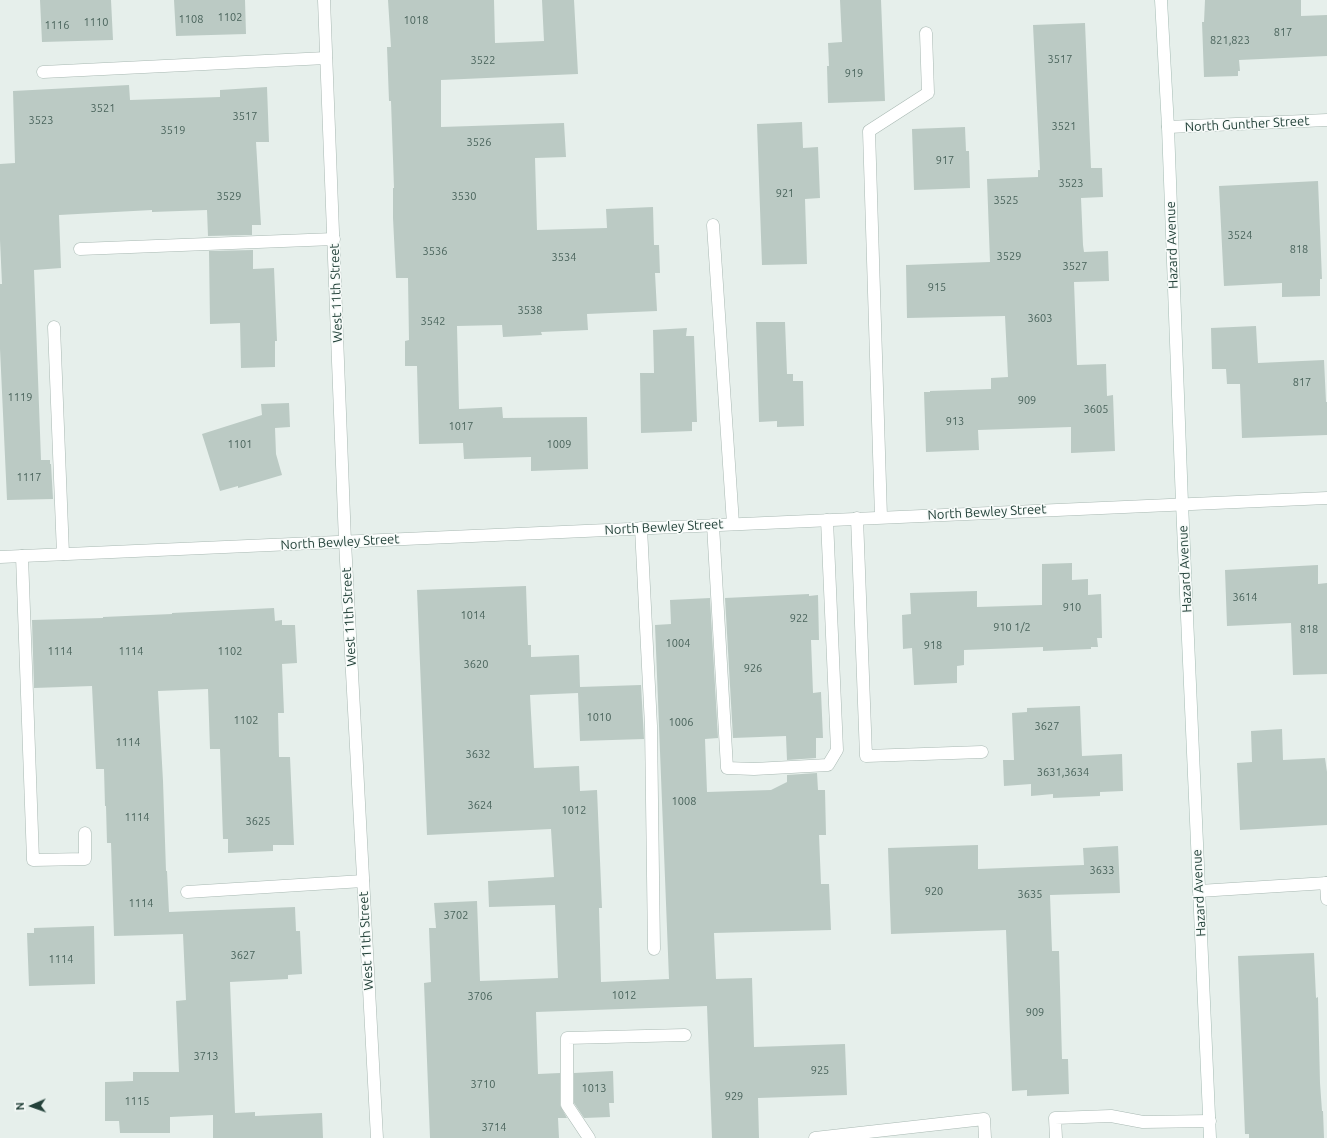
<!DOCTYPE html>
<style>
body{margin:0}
#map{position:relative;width:1327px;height:1138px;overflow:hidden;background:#e6efeb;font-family:Ubuntu,sans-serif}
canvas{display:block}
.north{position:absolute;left:12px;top:1086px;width:40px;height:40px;-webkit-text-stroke:3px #f7fbf9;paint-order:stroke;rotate:268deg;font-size:11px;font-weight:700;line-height:16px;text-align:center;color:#24423a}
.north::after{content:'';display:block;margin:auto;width:14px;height:18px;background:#24423a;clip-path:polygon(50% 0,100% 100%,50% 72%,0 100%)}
</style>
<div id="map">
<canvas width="1327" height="1138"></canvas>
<div class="north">N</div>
</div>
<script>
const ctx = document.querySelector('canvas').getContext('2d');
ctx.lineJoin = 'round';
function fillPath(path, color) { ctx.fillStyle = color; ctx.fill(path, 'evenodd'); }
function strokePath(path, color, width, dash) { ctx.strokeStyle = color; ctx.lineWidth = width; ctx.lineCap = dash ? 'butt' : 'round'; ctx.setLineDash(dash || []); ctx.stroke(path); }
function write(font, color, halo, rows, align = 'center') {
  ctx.font = font + ' Ubuntu,sans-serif'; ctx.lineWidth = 3; ctx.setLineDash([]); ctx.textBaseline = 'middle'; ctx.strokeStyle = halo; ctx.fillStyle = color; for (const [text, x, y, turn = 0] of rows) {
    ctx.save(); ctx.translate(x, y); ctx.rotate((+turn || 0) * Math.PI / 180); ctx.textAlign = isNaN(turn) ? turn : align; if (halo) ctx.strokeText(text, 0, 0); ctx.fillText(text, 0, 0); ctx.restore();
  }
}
const building = new Path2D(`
 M 40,0 L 111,0 L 113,40 L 42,42 Z
 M 174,0 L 245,0 L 246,34 L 176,36 Z
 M 388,0 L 494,0 L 495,43 L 544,41 L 542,0 L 574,0 L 578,74 L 441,80 L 441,127 L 564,123 L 566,157 L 535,158 L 537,230 L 607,228 L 606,209 L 653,207 L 654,245 L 659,245 L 660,273 L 655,273 L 657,311 L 587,314 L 588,330 L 541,332 L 542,335 L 503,337 L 502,325 L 457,326 L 459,409 L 502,407 L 503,418 L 587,417 L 588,469 L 531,471 L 531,457 L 464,459 L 463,443 L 419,444 L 417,366 L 405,366 L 405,341 L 409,340 L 408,278 L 396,278 L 393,218 L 393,188 L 394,188 L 391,101 L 389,101 L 387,47 L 391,47 Z
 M 840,0 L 881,0 L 885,101 L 828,103 L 827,66 L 829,66 L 828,43 L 842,42 Z
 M 1205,0 L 1301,0 L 1301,16 L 1327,15 L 1327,56 L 1239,60 L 1240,71 L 1238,71 L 1238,76 L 1204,77 L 1202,22 L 1204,22 Z
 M 1085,23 L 1091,168 L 1102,168 L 1103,197 L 1081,198 L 1083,245 L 1084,252 L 1108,251 L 1109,281 L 1074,282 L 1077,365 L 1106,364 L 1107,396 L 1113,395 L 1115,451 L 1071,453 L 1071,427 L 978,430 L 979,450 L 926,452 L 924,392 L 930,392 L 930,391 L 991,389 L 991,378 L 1008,377 L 1005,316 L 907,318 L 906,265 L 990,262 L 987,179 L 1038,177 L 1038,170 L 1040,170 L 1033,25 Z
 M 129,85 L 130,100 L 220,97 L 220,90 L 267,87 L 269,142 L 256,142 L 261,225 L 252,225 L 252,235 L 208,236 L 207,210 L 152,212 L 152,210 L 59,215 L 61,268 L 34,270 L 41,460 L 50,460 L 50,464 L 51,464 L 53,499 L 7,500 L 0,349 L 0,284 L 2,284 L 0,240 L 0,164 L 15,163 L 13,91 Z
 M 802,122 L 803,148 L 818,147 L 820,198 L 805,199 L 807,264 L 762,265 L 757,124 Z
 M 965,127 L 966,151 L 969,151 L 970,188 L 914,190 L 912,129 Z
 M 1318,181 L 1322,279 L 1320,279 L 1320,296 L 1282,297 L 1282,283 L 1224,286 L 1219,186 Z
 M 253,250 L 253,269 L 274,268 L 277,341 L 275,341 L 275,367 L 241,368 L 240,323 L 210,324 L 209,251 Z
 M 756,322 L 785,322 L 787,374 L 793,374 L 793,381 L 803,381 L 804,426 L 777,427 L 777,421 L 759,422 Z
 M 1256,326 L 1258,363 L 1324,360 L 1326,402 L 1327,402 L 1327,435 L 1242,438 L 1240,384 L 1227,384 L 1226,369 L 1212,369 L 1211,328 Z
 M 687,328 L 686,336 L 694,336 L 697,422 L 692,422 L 692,431 L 641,433 L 640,373 L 654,373 L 653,330 Z
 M 289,403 L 290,427 L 275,428 L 276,454 L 282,475 L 238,488 L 238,486 L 220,491 L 202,434 L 262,415 L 261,404 Z
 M 1072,563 L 1072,580 L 1088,579 L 1088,595 L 1101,594 L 1102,638 L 1097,638 L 1098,647 L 1091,647 L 1091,649 L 1043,651 L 1043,647 L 964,650 L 964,665 L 957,666 L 957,683 L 914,685 L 912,648 L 903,649 L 902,615 L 911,614 L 910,593 L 977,591 L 977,607 L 1042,605 L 1042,564 Z
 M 1318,565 L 1318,584 L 1327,583 L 1327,674 L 1293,675 L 1291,623 L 1227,626 L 1225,570 Z
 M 526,586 L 528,645 L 531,645 L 531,657 L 579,655 L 580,687 L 641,685 L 644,739 L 580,741 L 578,693 L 530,695 L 534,768 L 579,766 L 580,791 L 597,790 L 602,908 L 599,908 L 601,982 L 669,979 L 655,625 L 671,624 L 670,600 L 710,598 L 718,738 L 705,739 L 707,792 L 771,790 L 787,782 L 787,775 L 817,773 L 818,790 L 825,790 L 826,835 L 819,835 L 821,884 L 829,884 L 831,930 L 714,933 L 716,979 L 752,978 L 754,1047 L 845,1044 L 847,1095 L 758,1098 L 759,1138 L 712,1138 L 707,1006 L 536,1012 L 538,1074 L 560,1073 L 560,1105 L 567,1118 L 558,1118 L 559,1138 L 430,1138 L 424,983 L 431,982 L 429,928 L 436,928 L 434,903 L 477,901 L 480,981 L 558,978 L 555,905 L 489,907 L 488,881 L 554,877 L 551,829 L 427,835 L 417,590 Z
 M 809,594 L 809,596 L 818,595 L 819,640 L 811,640 L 813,693 L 821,692 L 823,738 L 816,738 L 816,758 L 787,760 L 786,736 L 733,738 L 725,598 Z
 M 274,608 L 275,621 L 282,620 L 282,625 L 295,625 L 297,663 L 282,664 L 284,713 L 278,713 L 279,757 L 290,757 L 294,845 L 273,845 L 273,851 L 228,853 L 228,839 L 223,839 L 220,749 L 210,749 L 208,689 L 158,691 L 163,781 L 166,871 L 167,871 L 169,912 L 295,907 L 296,931 L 300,931 L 302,974 L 288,975 L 288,979 L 230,982 L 235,1113 L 255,1112 L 255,1116 L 322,1113 L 323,1138 L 213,1138 L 213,1115 L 170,1117 L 170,1133 L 120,1133 L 119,1121 L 105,1121 L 105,1082 L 133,1081 L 133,1072 L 179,1072 L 176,1001 L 186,1000 L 183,934 L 114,936 L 111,843 L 107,843 L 106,806 L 105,806 L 104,769 L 96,769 L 92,686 L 34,688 L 32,620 L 103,618 L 103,617 L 172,614 L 172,613 Z
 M 1080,706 L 1082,756 L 1122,754 L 1123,791 L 1100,792 L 1100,796 L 1053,798 L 1053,794 L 1031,796 L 1031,784 L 1004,786 L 1003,760 L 1014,760 L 1012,713 L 1027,712 L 1027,708 Z
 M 1282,729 L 1283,760 L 1325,758 L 1327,772 L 1327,825 L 1240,830 L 1237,763 L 1252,762 L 1251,731 Z
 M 978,845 L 978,869 L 1084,865 L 1083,848 L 1118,846 L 1120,893 L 1050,895 L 1052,951 L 1059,951 L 1062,1059 L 1068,1059 L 1069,1094 L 1027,1096 L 1027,1090 L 1012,1091 L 1006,930 L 891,934 L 888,848 Z
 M 94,926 L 95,984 L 29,986 L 27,933 L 34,933 L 34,928 Z
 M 1314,953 L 1316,998 L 1318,997 L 1320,1083 L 1322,1111 L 1323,1111 L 1324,1138 L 1249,1138 L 1249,1134 L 1245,1134 L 1238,956 Z
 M 613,1071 L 614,1103 L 609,1103 L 610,1117 L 584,1118 L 574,1103 L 574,1073 Z`);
const lane = new Path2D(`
 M 43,72 L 326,58
 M 713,225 L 733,524
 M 80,249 L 334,239
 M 54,327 L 63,554
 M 881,517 L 869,131 L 928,93 L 926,33
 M 857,518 L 866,756 L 982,752
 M 713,525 L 727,768 L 754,769 L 828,765 L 837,750 L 827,520
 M 641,528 L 651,726 L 654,949
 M 22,556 L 33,860 L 85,859 L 85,833
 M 1326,883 L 1327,899
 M 187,892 L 363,881
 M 589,1138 L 567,1105 L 567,1038 L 685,1035
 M 815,1138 L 984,1119 L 985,1138
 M 1056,1138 L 1055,1118 L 1111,1116 L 1143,1122 L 1210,1121`);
const street = new Path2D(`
 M 324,0 L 345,542 L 377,1138
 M 1168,127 L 1327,120
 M 0,557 L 1327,498
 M 1199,891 L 1327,883`);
const secondary = new Path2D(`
 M 1161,0 L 1168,127 L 1182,503 L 1210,1138`);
const numberNames = [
 ["1102",230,17],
 ["1108",191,19],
 ["1018",416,20],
 ["1110",96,22],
 ["1116",57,25],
 ["817",1283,32],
 ["821,823",1230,40],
 ["3517",1060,59],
 ["3522",483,60],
 ["919",854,73],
 ["3521",103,108],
 ["3517",245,116],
 ["3523",41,120],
 ["3521",1064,126],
 ["3519",173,130],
 ["3526",479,142],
 ["917",945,160],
 ["3523",1071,183],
 ["921",785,193],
 ["3529",229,196],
 ["3530",464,196],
 ["3525",1006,200],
 ["3524",1240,235],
 ["818",1299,249],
 ["3536",435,251],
 ["3529",1009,256],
 ["3534",564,257],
 ["3527",1075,266],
 ["915",937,287],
 ["3538",530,310],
 ["3603",1040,318],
 ["3542",433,321],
 ["817",1302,382],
 ["1119",20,397],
 ["909",1027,400],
 ["3605",1096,409],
 ["913",955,421],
 ["1017",461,426],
 ["1101",240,444],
 ["1009",559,444],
 ["1117",29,477],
 ["3614",1245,597],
 ["910",1072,607],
 ["1014",473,615],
 ["922",799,618],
 ["910 1/2",1012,627],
 ["818",1309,629],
 ["1004",678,643],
 ["918",933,645],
 ["1114",60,651],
 ["1114",131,651],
 ["1102",230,651],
 ["3620",476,664],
 ["926",753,668],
 ["1010",599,717],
 ["1102",246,720],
 ["1006",681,722],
 ["3627",1047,726],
 ["1114",128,742],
 ["3632",478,754],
 ["3631,3634",1063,772],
 ["1008",684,801],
 ["3624",480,805],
 ["1012",574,810],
 ["1114",137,817],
 ["3625",258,821],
 ["3633",1102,870],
 ["920",934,891],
 ["3635",1030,894],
 ["1114",141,903],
 ["3702",456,915],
 ["3627",243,955],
 ["1114",61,959],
 ["1012",624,995],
 ["3706",480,996],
 ["909",1035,1012],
 ["3713",206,1056],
 ["925",820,1070],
 ["3710",483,1084],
 ["1013",594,1088],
 ["929",734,1096],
 ["1115",137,1101],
 ["3714",494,1127]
];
const streetNames = [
 ["North Gunther Street",1247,124,-3],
 ["Hazard Avenue",1172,245,-92],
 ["West 11th Street",336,293,-92],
 ["North Bewley Street",987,512,-3],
 ["North Bewley Street",664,527,-3],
 ["North Bewley Street",340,542,-3],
 ["Hazard Avenue",1185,569,-93],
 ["West 11th Street",349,617,-93],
 ["Hazard Avenue",1199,893,-93],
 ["West 11th Street",366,941,-93]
];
fillPath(building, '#bbcac4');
strokePath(lane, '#a8b8b2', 13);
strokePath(street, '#a8b8b2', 13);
strokePath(secondary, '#a4bbb3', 13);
strokePath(lane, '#fff', 12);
strokePath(street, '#fff', 12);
strokePath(secondary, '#fff', 12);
write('11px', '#4a645c', null, numberNames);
write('13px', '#24423a', '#f7fbf9', streetNames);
</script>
